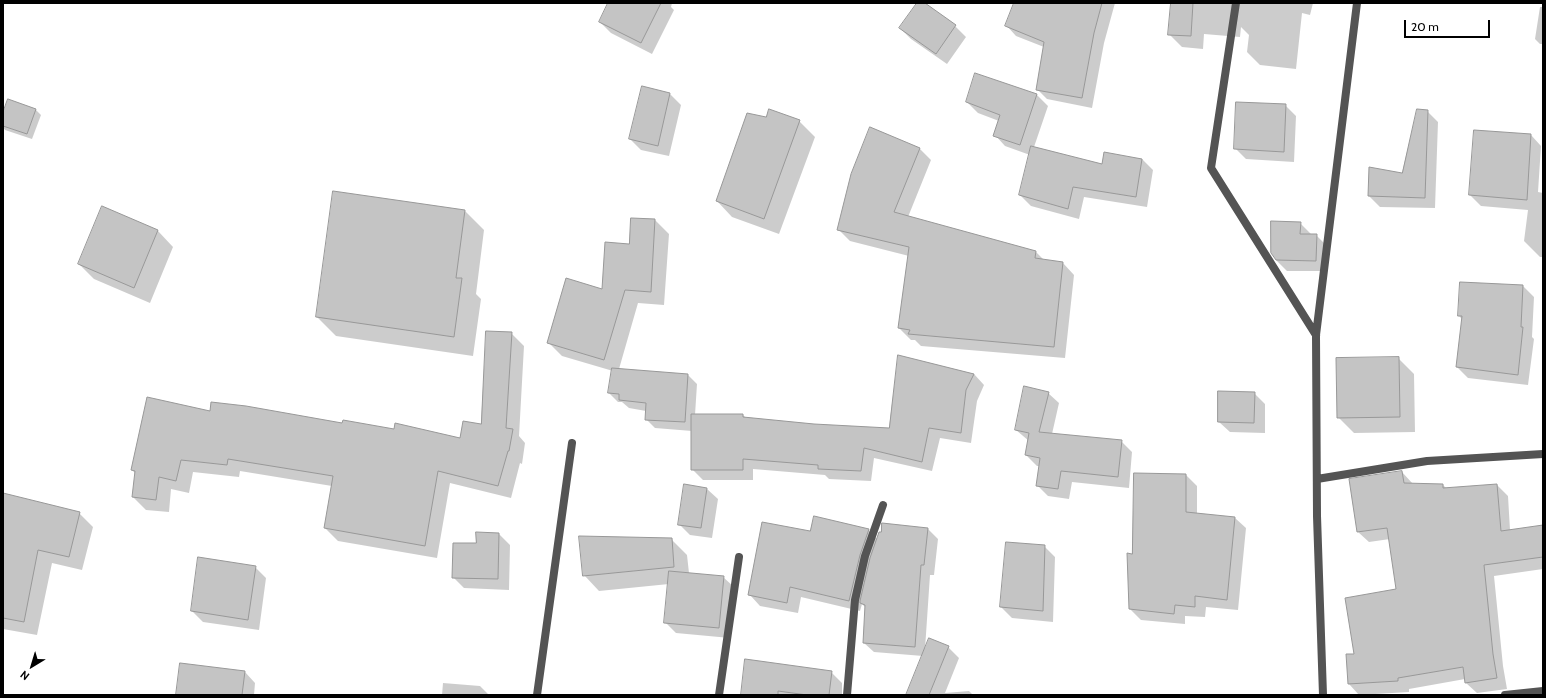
<!DOCTYPE html>
<style>
body{margin:0}
#map{position:relative;width:1546px;height:698px;overflow:hidden;background:#fff;font-family:Cabin,sans-serif}
canvas{display:block}
.frame{position:absolute;inset:0;border:4px solid #000;pointer-events:none}
.north{position:absolute;left:12px;top:646px;width:40px;height:40px;-webkit-text-stroke:3px #fff;paint-order:stroke;rotate:218deg;font-size:11px;font-weight:700;line-height:16px;text-align:center;color:#000}
.north::after{content:'';display:block;margin:auto;width:14px;height:18px;background:#000;clip-path:polygon(50% 0,100% 100%,50% 72%,0 100%)}
.scale{position:absolute;left:1404px;top:20px;width:86px;height:18px;box-sizing:border-box;border:2px solid #000;border-top:0;padding-left:5px;font-size:12px;line-height:14px;white-space:nowrap;color:#000;-webkit-text-stroke:3px #fff;paint-order:stroke}
</style>
<div id="map">
<canvas width="1546" height="698"></canvas>
<div class="frame"></div>
<div class="north">N</div>
<div class="scale">20 m</div>
</div>
<script>
const ctx = document.querySelector('canvas').getContext('2d');
ctx.lineJoin = 'round';
function fillPath(path, color) { ctx.fillStyle = color; ctx.fill(path, 'evenodd'); }
function strokePath(path, color, width, dash) { ctx.strokeStyle = color; ctx.lineWidth = width; ctx.lineCap = dash ? 'butt' : 'round'; ctx.setLineDash(dash || []); ctx.stroke(path); }
const shadow = new Path2D(`
 M 609,3 L 672,3 L 671,7 L 674,10 L 652,54 L 611,33 L 600,22 Z
 M 918,3 L 923,3 L 955,26 L 966,37 L 947,64 L 911,39 L 900,28 Z
 M 1015,3 L 1115,3 L 1104,43 L 1092,108 L 1047,99 L 1037,89 L 1044,47 L 1016,36 L 1006,25 Z
 M 1172,3 L 1313,3 L 1310,15 L 1302,13 L 1296,69 L 1260,65 L 1247,52 L 1249,35 L 1241,27 L 1240,37 L 1204,34 L 1203,49 L 1182,47 L 1169,34 Z
 M 1540,7 L 1543,7 L 1543,44 L 1540,44 L 1535,39 Z
 M 976,75 L 1037,95 L 1048,106 L 1034,147 L 1103,165 L 1104,154 L 1142,159 L 1153,170 L 1147,207 L 1084,197 L 1079,219 L 1031,206 L 1020,195 L 1030,155 L 1005,146 L 995,135 L 999,121 L 978,113 L 967,102 Z
 M 670,94 L 681,105 L 669,156 L 641,150 L 630,139 Z
 M 1285,105 L 1296,116 L 1294,162 L 1246,159 L 1235,148 Z
 M 36,110 L 41,115 L 32,139 L 5,130 L 3,127 L 3,115 Z
 M 1427,111 L 1438,122 L 1435,208 L 1380,207 L 1369,196 L 1402,174 Z
 M 766,119 L 799,121 L 815,137 L 779,234 L 732,217 L 717,201 Z
 M 1531,135 L 1541,146 L 1538,192 L 1543,193 L 1543,257 L 1540,257 L 1524,241 L 1528,210 L 1481,206 L 1470,195 Z
 M 919,148 L 931,160 L 908,217 L 1036,252 L 1045,261 L 1063,263 L 1074,275 L 1065,358 L 921,346 L 915,340 L 911,340 L 899,328 L 909,256 L 850,241 L 838,229 Z
 M 102,207 L 158,231 L 173,247 L 150,303 L 94,279 L 79,264 Z
 M 465,211 L 484,230 L 476,294 L 481,299 L 473,356 L 336,336 L 317,317 Z
 M 655,220 L 669,234 L 664,305 L 638,303 L 619,369 L 688,375 L 697,384 L 695,415 L 743,415 L 747,419 L 814,425 L 890,429 L 899,356 L 974,374 L 984,385 L 977,401 L 971,443 L 940,438 L 932,471 L 874,458 L 871,481 L 829,479 L 825,475 L 753,469 L 753,480 L 703,480 L 692,469 L 692,431 L 655,428 L 646,419 L 646,411 L 629,408 L 622,402 L 618,402 L 609,393 L 613,371 L 562,356 L 548,342 L 603,290 L 630,245 Z
 M 1300,223 L 1311,234 L 1311,235 L 1316,235 L 1327,246 L 1326,271 L 1287,271 L 1276,260 Z
 M 1461,283 L 1523,286 L 1534,297 L 1532,337 L 1534,339 L 1528,385 L 1468,378 L 1457,367 L 1463,320 L 1459,316 Z
 M 511,333 L 524,346 L 519,436 L 525,443 L 522,464 L 520,463 L 511,498 L 450,483 L 437,558 L 338,541 L 325,528 L 332,486 L 240,471 L 239,477 L 193,472 L 189,493 L 171,489 L 169,512 L 146,510 L 133,497 L 136,474 L 132,470 L 211,412 L 343,424 L 461,439 L 481,425 Z
 M 1398,358 L 1414,374 L 1415,432 L 1354,433 L 1338,417 Z
 M 1048,393 L 1059,403 L 1052,434 L 1121,441 L 1132,452 L 1129,488 L 1072,482 L 1069,499 L 1048,496 L 1037,485 L 1039,466 L 1037,466 L 1026,455 L 1029,441 L 1016,430 Z
 M 1254,393 L 1265,404 L 1265,433 L 1230,432 L 1219,422 Z
 M 1402,472 L 1413,484 L 1443,485 L 1447,489 L 1497,485 L 1508,496 L 1510,530 L 1543,526 L 1543,569 L 1494,576 L 1503,666 L 1507,689 L 1477,693 L 1466,683 L 1465,679 L 1409,689 L 1409,692 L 1359,695 L 1349,684 L 1356,654 L 1397,590 L 1390,539 L 1369,542 L 1358,532 Z
 M 1186,475 L 1197,486 L 1197,514 L 1235,518 L 1246,528 L 1238,610 L 1206,607 L 1205,617 L 1185,616 L 1185,624 L 1141,620 L 1130,609 L 1133,555 Z
 M 707,489 L 718,499 L 712,538 L 690,535 L 679,524 Z
 M 3,494 L 79,513 L 93,527 L 82,570 L 52,563 L 37,635 L 3,629 Z
 M 928,529 L 938,539 L 934,575 L 930,575 L 925,649 L 948,647 L 959,658 L 945,693 L 969,691 L 973,695 L 853,695 L 907,695 L 923,656 L 874,652 L 864,643 L 866,608 L 862,604 L 860,611 L 801,597 L 798,613 L 760,606 L 750,595 L 811,532 L 868,530 L 878,540 Z
 M 477,533 L 499,534 L 510,545 L 509,590 L 464,588 L 453,577 L 477,544 Z
 M 671,539 L 687,555 L 689,573 L 723,577 L 734,587 L 730,638 L 676,633 L 665,622 L 669,584 L 599,591 L 584,575 Z
 M 1044,546 L 1055,557 L 1053,622 L 1012,618 L 1001,607 Z
 M 255,567 L 266,578 L 259,630 L 203,622 L 192,611 Z
 M 245,672 L 255,683 L 254,695 L 177,695 Z
 M 831,672 L 842,683 L 842,695 L 742,695 Z
 M 443,683 L 480,686 L 489,695 L 442,695 Z`);
const building = new Path2D(`
 M 608,3 L 661,3 L 641,43 L 599,22 Z
 M 917,3 L 925,3 L 956,25 L 936,54 L 899,28 Z
 M 1014,3 L 1102,3 L 1094,33 L 1082,98 L 1036,90 L 1044,42 L 1005,26 Z
 M 1171,3 L 1193,3 L 1191,36 L 1168,35 Z
 M 975,73 L 1037,94 L 1020,145 L 993,136 L 1000,115 L 966,102 Z
 M 642,86 L 670,93 L 658,146 L 629,139 Z
 M 8,99 L 36,109 L 27,134 L 3,126 L 3,112 Z
 M 1236,102 L 1286,104 L 1284,152 L 1234,149 Z
 M 769,109 L 800,120 L 764,219 L 716,201 L 747,113 L 766,117 Z
 M 1417,109 L 1428,110 L 1425,198 L 1368,196 L 1369,167 L 1402,173 Z
 M 870,127 L 920,148 L 894,212 L 1036,251 L 1035,258 L 1063,262 L 1054,347 L 908,334 L 910,330 L 898,328 L 909,247 L 837,230 L 851,174 Z
 M 1474,130 L 1531,134 L 1527,200 L 1469,195 Z
 M 1031,146 L 1102,164 L 1104,152 L 1142,159 L 1136,197 L 1073,187 L 1068,209 L 1019,195 Z
 M 333,191 L 465,210 L 456,278 L 462,278 L 454,337 L 316,317 Z
 M 102,206 L 158,230 L 134,288 L 78,264 Z
 M 631,218 L 655,219 L 651,292 L 625,290 L 604,360 L 547,343 L 566,278 L 602,289 L 605,242 L 629,244 Z
 M 1271,221 L 1301,222 L 1300,234 L 1317,234 L 1316,261 L 1276,260 L 1271,253 Z
 M 1460,282 L 1523,285 L 1521,327 L 1523,327 L 1518,375 L 1456,367 L 1462,316 L 1458,316 Z
 M 486,331 L 512,332 L 506,428 L 513,429 L 509,451 L 508,451 L 498,486 L 438,471 L 425,546 L 324,528 L 333,476 L 228,459 L 227,465 L 181,460 L 176,481 L 159,477 L 156,500 L 132,497 L 135,471 L 131,470 L 147,397 L 210,411 L 211,402 L 246,406 L 342,423 L 343,420 L 394,429 L 395,423 L 460,438 L 463,421 L 481,424 Z
 M 898,355 L 974,374 L 966,390 L 961,433 L 929,428 L 922,462 L 864,448 L 861,471 L 818,469 L 818,465 L 743,459 L 743,470 L 691,470 L 691,414 L 743,414 L 743,417 L 814,424 L 889,428 Z
 M 1399,357 L 1400,417 L 1337,418 L 1336,358 Z
 M 612,368 L 688,374 L 685,422 L 645,420 L 646,403 L 619,400 L 619,394 L 608,393 Z
 M 1024,386 L 1049,392 L 1039,432 L 1122,440 L 1118,477 L 1061,471 L 1058,489 L 1036,486 L 1040,458 L 1025,455 L 1029,433 L 1015,430 Z
 M 1218,391 L 1255,392 L 1254,423 L 1218,422 Z
 M 1402,471 L 1404,483 L 1443,484 L 1443,488 L 1497,484 L 1501,531 L 1543,525 L 1543,557 L 1484,565 L 1493,654 L 1497,678 L 1465,683 L 1463,667 L 1398,678 L 1398,681 L 1348,684 L 1346,654 L 1354,654 L 1345,598 L 1396,589 L 1387,528 L 1357,532 L 1349,479 Z
 M 1134,473 L 1186,474 L 1186,512 L 1235,517 L 1227,600 L 1195,596 L 1195,607 L 1175,605 L 1174,614 L 1129,609 L 1127,553 L 1132,554 Z
 M 684,484 L 707,488 L 701,528 L 678,525 Z
 M 3,493 L 80,512 L 69,557 L 38,550 L 24,622 L 3,618 Z
 M 814,516 L 869,529 L 860,555 L 849,601 L 790,587 L 787,603 L 748,595 L 762,522 L 810,531 Z
 M 882,523 L 928,528 L 924,565 L 921,565 L 915,647 L 863,643 L 865,605 L 860,603 L 860,601 L 870,558 L 879,532 L 881,532 Z
 M 476,532 L 499,533 L 498,579 L 452,578 L 453,543 L 476,543 Z
 M 579,536 L 672,538 L 674,567 L 583,576 Z
 M 1006,542 L 1045,545 L 1043,611 L 1000,607 Z
 M 198,557 L 256,566 L 248,620 L 191,611 Z
 M 669,571 L 724,576 L 719,628 L 664,623 Z
 M 929,638 L 949,646 L 929,695 L 906,695 Z
 M 745,659 L 832,671 L 829,695 L 807,695 L 778,691 L 778,695 L 741,695 Z
 M 180,663 L 245,671 L 242,695 L 176,695 Z`);
const service = new Path2D(`
 M 719,695 L 739,557`);
const minor = new Path2D(`
 M 1236,3 L 1211,168 L 1316,335
 M 1317,479 L 1427,461 L 1543,454
 M 537,695 L 572,443
 M 847,695 L 855,600 L 865,556 L 883,505
 M 1323,695 L 1317,516 L 1316,335 L 1357,3
 M 1505,695 L 1543,691`);
fillPath(shadow, '#0003');
fillPath(building, '#c4c4c4');
strokePath(building, '#989898', 1);
strokePath(service, '#545454', 8);
strokePath(minor, '#545454', 8);
</script>
